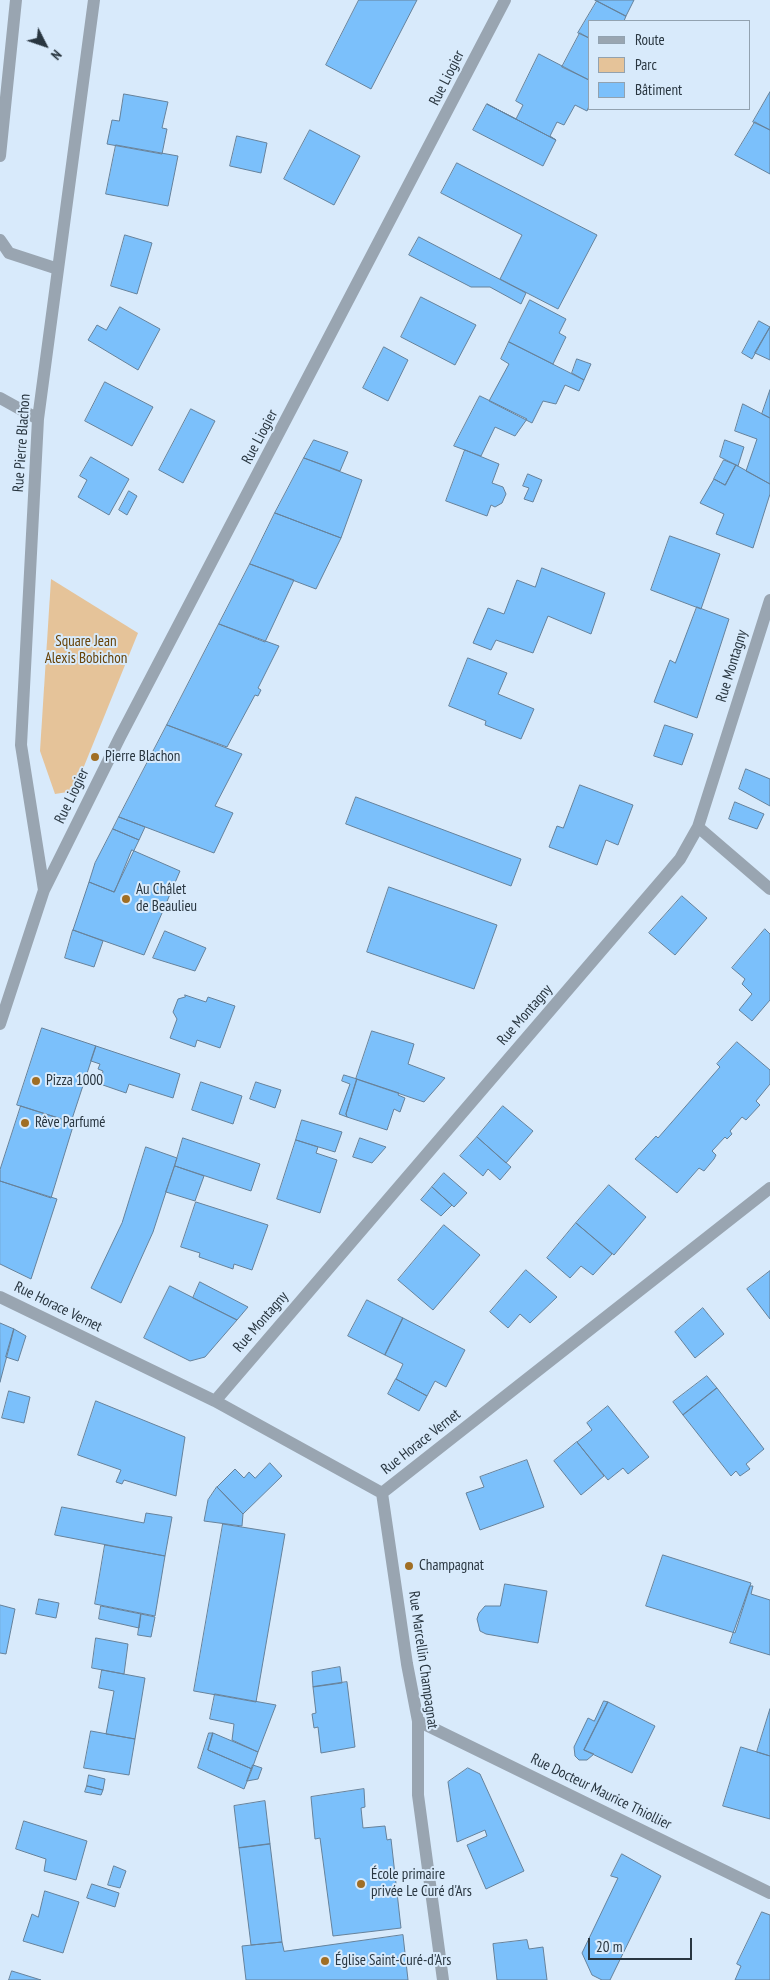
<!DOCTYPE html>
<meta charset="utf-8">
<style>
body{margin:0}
#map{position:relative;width:770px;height:1980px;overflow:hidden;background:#d8eafb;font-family:"PT Sans Narrow",sans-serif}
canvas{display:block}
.legend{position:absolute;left:588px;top:20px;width:162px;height:90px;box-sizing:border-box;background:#d8eafb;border:1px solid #92a2b0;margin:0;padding:6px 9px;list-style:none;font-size:15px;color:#293640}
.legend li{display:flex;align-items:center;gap:10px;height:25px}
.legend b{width:25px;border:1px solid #92a2b0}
.north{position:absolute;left:20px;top:20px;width:50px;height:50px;-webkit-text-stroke:4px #d8eafb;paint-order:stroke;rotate:131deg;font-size:14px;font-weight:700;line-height:20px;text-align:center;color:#293640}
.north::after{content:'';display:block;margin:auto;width:18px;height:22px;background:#293640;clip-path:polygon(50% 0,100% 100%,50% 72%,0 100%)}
.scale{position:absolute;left:588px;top:1938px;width:104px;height:22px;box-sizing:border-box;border:2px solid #293640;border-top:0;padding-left:6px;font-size:15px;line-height:18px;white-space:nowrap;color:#293640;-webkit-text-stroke:4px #d8eafb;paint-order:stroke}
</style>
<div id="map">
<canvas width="770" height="1980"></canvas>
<ul class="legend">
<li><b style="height:6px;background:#99a5b1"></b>Route</li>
<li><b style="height:14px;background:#e5c399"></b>Parc</li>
<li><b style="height:14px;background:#7bc0fb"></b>Bâtiment</li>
</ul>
<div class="north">N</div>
<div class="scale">20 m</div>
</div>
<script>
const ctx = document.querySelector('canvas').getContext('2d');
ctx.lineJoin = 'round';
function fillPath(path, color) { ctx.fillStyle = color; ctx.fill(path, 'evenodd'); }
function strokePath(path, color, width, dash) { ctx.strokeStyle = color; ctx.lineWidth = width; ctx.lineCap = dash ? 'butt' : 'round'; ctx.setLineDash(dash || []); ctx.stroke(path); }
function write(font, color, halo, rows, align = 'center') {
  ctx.font = font + ' "PT Sans Narrow",sans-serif'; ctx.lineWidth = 4; ctx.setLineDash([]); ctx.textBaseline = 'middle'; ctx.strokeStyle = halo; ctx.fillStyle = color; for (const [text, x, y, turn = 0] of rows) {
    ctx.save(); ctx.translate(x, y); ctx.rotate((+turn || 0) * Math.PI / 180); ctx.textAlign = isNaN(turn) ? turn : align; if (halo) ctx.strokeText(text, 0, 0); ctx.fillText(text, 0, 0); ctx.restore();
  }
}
const green = new Path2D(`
 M 51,579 L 138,633 L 74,791 L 55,794 L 40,751 Z`);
const building = new Path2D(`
 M 359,0 L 417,0 L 371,89 L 326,65 Z
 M 595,0 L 634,0 L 626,16 Z
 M 597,1 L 626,16 L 624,21 L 589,21 L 589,38 L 578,33 Z
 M 580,33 L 589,38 L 589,80 L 562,67 Z
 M 539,54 L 589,80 L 589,106 L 587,111 L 575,105 L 564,125 L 557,122 L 550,136 L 556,140 L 487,104 L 516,119 L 523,105 L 516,101 Z
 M 770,92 L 770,130 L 753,122 Z
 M 124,94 L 168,102 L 162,128 L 167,129 L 162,154 L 107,144 L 112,120 L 119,121 Z
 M 487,104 L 556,140 L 543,166 L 473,130 Z
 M 755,122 L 770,130 L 770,174 L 735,155 Z
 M 310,130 L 360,156 L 334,205 L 284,179 Z
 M 237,136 L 267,143 L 261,173 L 230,166 Z
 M 116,145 L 178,156 L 168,206 L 106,194 Z
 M 457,163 L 597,235 L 558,309 L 500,279 L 522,235 L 441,193 Z
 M 125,235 L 152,243 L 137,294 L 111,286 Z
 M 419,237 L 526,293 L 521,304 L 490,287 L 471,287 L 409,255 Z
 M 421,297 L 476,325 L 455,365 L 401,337 Z
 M 530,300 L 566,319 L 559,333 L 566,337 L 553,364 L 509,342 Z
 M 120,307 L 160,329 L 138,370 L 88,340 L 97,325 L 106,330 Z
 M 759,321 L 770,327 L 752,359 L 742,353 Z
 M 770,327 L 770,360 L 755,353 Z
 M 509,342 L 584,380 L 579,391 L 565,385 L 556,404 L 543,401 L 532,423 L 489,401 L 509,364 L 501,359 Z
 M 384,347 L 408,360 L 388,401 L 363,388 Z
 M 577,359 L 591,364 L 584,380 L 572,373 Z
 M 105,382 L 153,407 L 132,446 L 85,421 Z
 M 770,390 L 770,418 L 762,414 Z
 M 480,396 L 527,419 L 515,436 L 495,427 L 481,456 L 454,446 Z
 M 743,404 L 770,418 L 770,484 L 746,471 L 757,439 L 735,431 Z
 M 191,409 L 215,421 L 183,483 L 159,470 Z
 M 314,440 L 348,452 L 340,471 L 304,458 Z
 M 725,440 L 744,447 L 738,466 L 720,457 Z
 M 465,450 L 499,464 L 492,483 L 503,487 L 506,494 L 502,503 L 495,507 L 491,505 L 487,516 L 446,501 Z
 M 91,457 L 129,479 L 109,515 L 78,497 L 87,480 L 80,476 Z
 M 304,458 L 362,480 L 341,538 L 275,513 Z
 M 724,460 L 736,465 L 725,485 L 714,479 Z
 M 736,465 L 770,484 L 770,494 L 753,548 L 716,534 L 724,514 L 700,503 L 714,479 L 725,485 Z
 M 528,474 L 542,480 L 533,502 L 524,499 L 529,488 L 523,486 Z
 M 129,491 L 137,496 L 127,515 L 119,510 Z
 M 275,513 L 341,538 L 316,589 L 250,564 Z
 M 670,536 L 720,554 L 701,609 L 651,590 Z
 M 250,564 L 294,580 L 265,642 L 219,624 Z
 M 542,568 L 605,593 L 591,634 L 548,616 L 533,653 L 496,640 L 491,650 L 473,643 L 488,608 L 504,614 L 517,580 L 535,587 Z
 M 697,607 L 729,619 L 697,718 L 654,702 L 670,660 L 675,663 Z
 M 219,624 L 279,646 L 258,688 L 261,690 L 258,696 L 255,695 L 227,747 L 167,725 Z
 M 468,658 L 507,673 L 498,694 L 534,709 L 521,739 L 485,725 L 486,721 L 449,706 Z
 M 167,725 L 242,754 L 215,806 L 233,813 L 214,853 L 119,817 Z
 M 665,725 L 693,734 L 682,765 L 654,756 Z
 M 746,769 L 770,779 L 770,806 L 739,789 Z
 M 580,785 L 633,805 L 618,845 L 606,840 L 597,865 L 549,847 L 557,826 L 563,828 Z
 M 356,797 L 521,859 L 511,886 L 346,824 Z
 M 735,802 L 764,814 L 757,829 L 729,819 Z
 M 119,817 L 145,827 L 139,840 L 113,829 Z
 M 113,829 L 139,840 L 114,892 L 89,882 L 95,863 Z
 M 132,850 L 180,871 L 144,955 L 73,930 L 89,882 L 114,892 Z
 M 389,887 L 497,925 L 474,989 L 367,952 Z
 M 682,896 L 707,918 L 675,955 L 649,933 Z
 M 765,929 L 770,934 L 770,1000 L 752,1021 L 739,1010 L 752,994 L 742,984 L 745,979 L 732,968 Z
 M 73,930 L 103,941 L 94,967 L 65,958 Z
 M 165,931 L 206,948 L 195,971 L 153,958 Z
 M 185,995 L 206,1002 L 208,997 L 235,1006 L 220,1048 L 197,1040 L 195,1047 L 170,1038 L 177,1019 L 173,1012 L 178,999 L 185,997 Z
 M 42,1028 L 96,1046 L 71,1122 L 17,1105 Z
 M 372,1031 L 414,1044 L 408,1064 L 445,1078 L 424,1102 L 356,1079 Z
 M 737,1042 L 770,1070 L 770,1084 L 756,1101 L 760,1105 L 746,1120 L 742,1117 L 730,1131 L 732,1134 L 727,1139 L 725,1137 L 712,1151 L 716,1155 L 714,1159 L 704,1171 L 699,1168 L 677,1193 L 635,1159 L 656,1136 L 658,1138 L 720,1067 L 717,1064 Z
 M 96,1046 L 180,1074 L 173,1098 L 129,1084 L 126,1093 L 100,1084 L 103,1071 L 98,1069 L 100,1064 L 91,1061 Z
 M 344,1075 L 357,1079 L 346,1114 L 347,1117 L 339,1114 L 350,1084 L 342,1081 Z
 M 357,1079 L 399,1093 L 398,1095 L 405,1098 L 400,1112 L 394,1109 L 387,1130 L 347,1117 L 346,1114 Z
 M 201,1082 L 242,1096 L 233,1124 L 192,1110 Z
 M 256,1082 L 281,1090 L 275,1108 L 250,1099 Z
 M 21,1106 L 74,1123 L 51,1198 L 0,1181 L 0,1170 Z
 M 503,1106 L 533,1131 L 506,1163 L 477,1137 Z
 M 302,1120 L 342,1132 L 335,1152 L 296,1140 Z
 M 477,1137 L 511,1167 L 500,1180 L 488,1169 L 483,1176 L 460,1156 Z
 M 183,1138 L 260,1164 L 251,1191 L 175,1166 Z
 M 360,1138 L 386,1147 L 372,1163 L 353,1157 Z
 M 296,1140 L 318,1147 L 316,1153 L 337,1160 L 320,1213 L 277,1199 Z
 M 146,1147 L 177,1158 L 153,1232 L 121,1303 L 91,1288 L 122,1223 Z
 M 175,1166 L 204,1176 L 195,1201 L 166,1192 Z
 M 444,1173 L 467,1193 L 454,1207 L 432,1187 Z
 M 0,1181 L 57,1199 L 31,1279 L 0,1264 Z
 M 609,1185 L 646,1217 L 614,1255 L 576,1223 Z
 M 432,1187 L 452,1205 L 441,1216 L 421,1200 Z
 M 196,1202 L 268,1225 L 252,1270 L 234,1264 L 233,1269 L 199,1257 L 200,1253 L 181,1247 Z
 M 576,1223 L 612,1254 L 593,1275 L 581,1266 L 570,1278 L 547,1258 Z
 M 444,1225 L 480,1255 L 433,1310 L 398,1280 Z
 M 526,1270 L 557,1297 L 530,1323 L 520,1314 L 508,1328 L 490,1312 Z
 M 770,1271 L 770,1319 L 747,1289 Z
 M 200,1282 L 248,1307 L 237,1320 L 193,1298 Z
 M 170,1286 L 237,1320 L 205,1357 L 190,1361 L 144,1338 Z
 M 367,1300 L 403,1318 L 385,1355 L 348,1336 Z
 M 703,1308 L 724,1334 L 695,1358 L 675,1332 Z
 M 403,1318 L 465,1350 L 446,1387 L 435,1381 L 427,1396 L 396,1379 L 403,1364 L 385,1355 Z
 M 0,1323 L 14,1329 L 0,1382 Z
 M 14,1329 L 26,1336 L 18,1361 L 6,1357 Z
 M 707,1376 L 717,1388 L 683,1415 L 673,1402 Z
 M 396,1379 L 427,1396 L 419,1411 L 388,1394 Z
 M 717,1388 L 764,1449 L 746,1464 L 750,1469 L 740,1476 L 736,1471 L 731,1476 L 683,1415 Z
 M 9,1391 L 30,1397 L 24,1423 L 2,1418 Z
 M 96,1401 L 185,1437 L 176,1496 L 124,1480 L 122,1484 L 116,1482 L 121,1470 L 78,1455 Z
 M 608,1406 L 649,1457 L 628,1474 L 623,1468 L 608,1480 L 577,1442 L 592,1430 L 587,1423 Z
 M 577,1442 L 604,1476 L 581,1495 L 554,1461 Z
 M 527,1460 L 544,1507 L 480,1530 L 466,1493 L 484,1487 L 480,1477 Z
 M 270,1463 L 282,1476 L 243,1514 L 217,1487 L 235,1469 L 244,1478 L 249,1472 L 255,1478 Z
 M 217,1487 L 243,1514 L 242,1526 L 204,1521 L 208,1500 Z
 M 62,1507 L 144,1523 L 146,1513 L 172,1517 L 165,1556 L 55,1535 Z
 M 223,1524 L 285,1534 L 256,1702 L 194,1691 Z
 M 105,1545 L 165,1556 L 155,1616 L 95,1604 Z
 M 663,1555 L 751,1583 L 735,1633 L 646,1606 Z
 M 505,1584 L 547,1591 L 538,1643 L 486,1634 L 480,1631 L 477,1619 L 479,1613 L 485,1606 L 500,1606 Z
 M 750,1586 L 753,1586 L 751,1594 L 770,1600 L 770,1655 L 730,1643 Z
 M 39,1599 L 59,1603 L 56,1618 L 36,1614 Z
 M 0,1605 L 15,1609 L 6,1654 L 0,1653 Z
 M 101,1606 L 141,1614 L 139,1628 L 99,1619 Z
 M 141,1614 L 155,1617 L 151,1637 L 138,1635 Z
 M 96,1638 L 128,1644 L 124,1674 L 92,1668 Z
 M 340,1667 L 342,1683 L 313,1687 L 312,1672 Z
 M 102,1670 L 145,1678 L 135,1739 L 106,1734 L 114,1691 L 99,1688 Z
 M 347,1682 L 355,1747 L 321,1753 L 318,1727 L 314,1728 L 312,1714 L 316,1713 L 313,1687 Z
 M 215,1694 L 276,1705 L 258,1752 L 232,1740 L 234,1724 L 210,1719 Z
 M 604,1701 L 608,1702 L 584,1750 L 594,1754 L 587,1760 L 579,1760 L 575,1756 L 574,1747 L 588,1718 L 594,1721 Z
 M 608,1702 L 655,1726 L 632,1773 L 584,1750 Z
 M 770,1709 L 770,1756 L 757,1752 Z
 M 91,1731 L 135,1739 L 129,1775 L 84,1768 Z
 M 209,1733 L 213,1733 L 208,1750 L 252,1769 L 244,1789 L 198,1768 Z
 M 213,1733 L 258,1752 L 252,1769 L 208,1750 Z
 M 741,1747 L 770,1756 L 770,1819 L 723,1806 Z
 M 253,1765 L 262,1768 L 258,1779 L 247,1781 Z
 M 468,1768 L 480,1774 L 524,1871 L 486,1889 L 467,1845 L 487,1836 L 485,1830 L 457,1842 L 448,1782 Z
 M 89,1775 L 105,1779 L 103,1790 L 87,1786 Z
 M 87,1786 L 103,1790 L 101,1795 L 85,1792 Z
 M 364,1789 L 365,1807 L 361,1808 L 363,1828 L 385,1826 L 387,1840 L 391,1839 L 401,1928 L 333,1936 L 320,1838 L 315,1839 L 311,1797 Z
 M 265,1801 L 270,1844 L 239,1848 L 234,1806 Z
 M 24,1821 L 87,1841 L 76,1880 L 44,1871 L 46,1859 L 16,1849 Z
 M 270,1844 L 282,1942 L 251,1945 L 239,1848 Z
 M 622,1854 L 661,1876 L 610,1980 L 602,1980 L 592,1975 L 582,1953 L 618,1878 L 611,1876 Z
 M 114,1866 L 126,1871 L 120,1888 L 108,1885 Z
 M 92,1884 L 119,1893 L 115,1907 L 87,1898 Z
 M 45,1891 L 79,1902 L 63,1953 L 23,1941 L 32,1914 L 38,1917 Z
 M 762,1912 L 770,1915 L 770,1980 L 735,1980 L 741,1966 L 737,1964 Z
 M 403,1935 L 408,1980 L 246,1980 L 242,1946 L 282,1942 L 284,1951 Z
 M 527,1940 L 529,1949 L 543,1947 L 547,1980 L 497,1980 L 493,1944 Z
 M 12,1971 L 41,1980 L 9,1980 Z`);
const minor = new Path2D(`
 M 0,156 L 16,0
 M 0,240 L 9,253 L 58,269
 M 0,398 L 38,419
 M 698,827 L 770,889
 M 44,890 L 21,745 L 38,419 L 94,0
 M 0,1024 L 44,890 L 120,737 L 505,0
 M 0,1297 L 215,1401 L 382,1493
 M 215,1401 L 680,859 L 698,827 L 770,600
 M 382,1493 L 770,1188
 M 382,1493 L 407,1664 L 418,1721 L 418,1795 L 443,1980
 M 418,1721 L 770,1893`);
const markers = [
 [95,757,5,"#a06e24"],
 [126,899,5,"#a06e24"],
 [36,1081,5,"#a06e24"],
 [25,1123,5,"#a06e24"],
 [409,1566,5,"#a06e24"],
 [361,1884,5,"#a06e24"],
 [325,1961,5,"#a06e24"]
];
const streetNames = [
 ["Rue Liogier",447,78,-63],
 ["Rue Liogier",260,437,-62],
 ["Rue Pierre Blachon",22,443,-86],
 ["Rue Montagny",732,666,-73],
 ["Rue Liogier",72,796,-64],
 ["Rue Montagny",525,1015,-49],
 ["Rue Horace Vernet",58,1307,26],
 ["Rue Montagny",261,1322,-49],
 ["Rue Horace Vernet",421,1442,-38],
 ["Rue Marcellin Champagnat",423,1660,82],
 ["Rue Docteur Maurice Thiollier",601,1792,26]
];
const parkNames = [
 ["Square Jean",86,642],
 ["Alexis Bobichon",86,659]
];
const poiNames = [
 ["Pierre Blachon",105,757],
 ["Au Châlet",136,890],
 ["de Beaulieu",136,907],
 ["Pizza 1000",46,1081],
 ["Rêve Parfumé",35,1123],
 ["Champagnat",419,1566],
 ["École primaire",371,1875],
 ["privée Le Curé d'Ars",371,1892],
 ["Église Saint-Curé-d'Ars",335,1961]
];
fillPath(green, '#e5c399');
fillPath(building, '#7bc0fb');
strokePath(building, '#66829b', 1);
strokePath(minor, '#99a5b1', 12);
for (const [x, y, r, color] of markers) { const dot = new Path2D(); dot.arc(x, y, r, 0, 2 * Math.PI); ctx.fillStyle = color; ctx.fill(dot); strokePath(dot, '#d8eafb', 2); }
write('15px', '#293640', '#d8eafb', streetNames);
write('15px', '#664208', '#d8eafb', parkNames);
write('15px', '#293640', '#d8eafb', poiNames, 'left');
</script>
